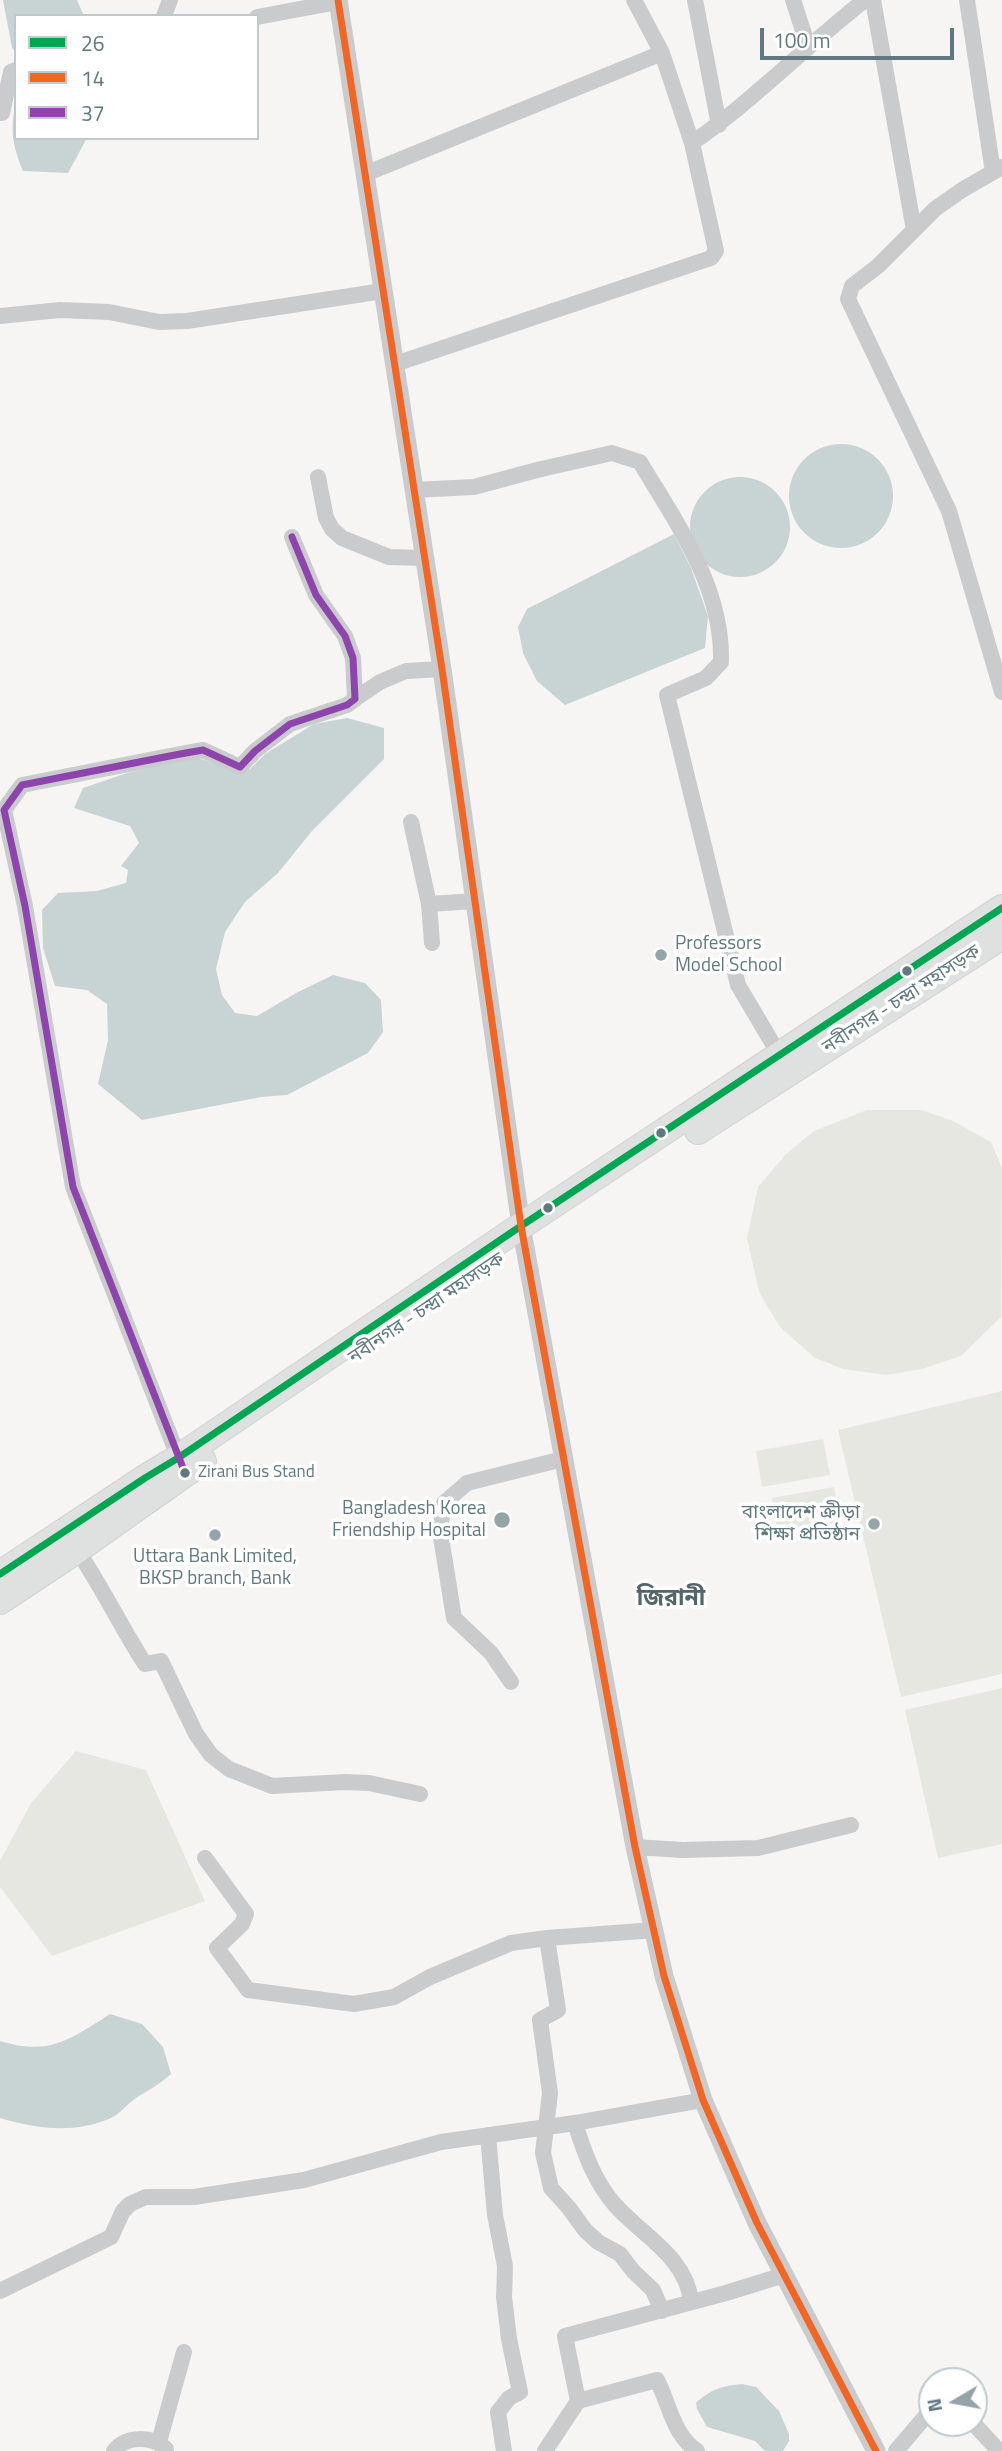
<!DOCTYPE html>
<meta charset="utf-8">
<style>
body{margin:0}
#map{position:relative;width:1002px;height:2451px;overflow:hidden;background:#f6f5f4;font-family:"Titillium Web",sans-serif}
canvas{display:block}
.legend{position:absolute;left:14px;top:14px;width:245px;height:126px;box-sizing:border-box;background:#fff;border:2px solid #bfc9cc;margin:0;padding:9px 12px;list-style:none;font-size:21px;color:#60797f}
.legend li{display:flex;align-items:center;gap:14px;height:35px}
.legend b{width:35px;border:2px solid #bfc9cc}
.north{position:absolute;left:918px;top:2367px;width:70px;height:70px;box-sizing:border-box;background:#fff;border:2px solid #bfc9cc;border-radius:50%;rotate:260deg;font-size:19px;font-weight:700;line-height:28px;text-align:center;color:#60797f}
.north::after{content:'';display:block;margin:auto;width:24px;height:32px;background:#94a4a8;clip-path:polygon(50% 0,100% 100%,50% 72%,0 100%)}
.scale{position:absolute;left:760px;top:28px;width:194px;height:32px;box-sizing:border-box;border:4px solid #60797f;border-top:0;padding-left:9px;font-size:21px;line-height:24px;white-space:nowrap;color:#60797f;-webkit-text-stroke:5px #fff;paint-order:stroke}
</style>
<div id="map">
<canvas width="1002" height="2451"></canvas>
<ul class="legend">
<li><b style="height:9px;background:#00a651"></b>26</li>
<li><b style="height:9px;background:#f26522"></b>14</li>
<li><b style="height:9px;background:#8e44ad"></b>37</li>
</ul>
<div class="north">N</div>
<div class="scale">100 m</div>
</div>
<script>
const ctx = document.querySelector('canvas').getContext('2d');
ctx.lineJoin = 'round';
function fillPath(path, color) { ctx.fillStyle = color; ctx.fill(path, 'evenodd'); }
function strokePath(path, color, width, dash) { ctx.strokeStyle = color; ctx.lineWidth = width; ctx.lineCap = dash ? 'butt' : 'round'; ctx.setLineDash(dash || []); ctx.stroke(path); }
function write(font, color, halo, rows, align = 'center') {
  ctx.font = font + ' "Titillium Web","Noto Sans Bengali",sans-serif'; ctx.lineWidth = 7; ctx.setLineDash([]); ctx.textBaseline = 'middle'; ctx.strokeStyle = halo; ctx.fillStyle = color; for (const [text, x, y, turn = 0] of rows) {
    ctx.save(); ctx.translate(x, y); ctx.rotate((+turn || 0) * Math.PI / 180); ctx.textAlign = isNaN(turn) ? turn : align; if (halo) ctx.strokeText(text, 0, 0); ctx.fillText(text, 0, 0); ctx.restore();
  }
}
const green = new Path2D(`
 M 867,1110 L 922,1110 L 953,1121 L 991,1142 L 1002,1168 L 1001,1317 L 961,1356 L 922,1369 L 886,1375 L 843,1369 L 815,1358 L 780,1327 L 759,1292 L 747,1238 L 758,1187 L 786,1154 L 814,1131 Z
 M 1002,1391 L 1002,1674 L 901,1697 L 838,1430 Z
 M 823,1439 L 830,1475 L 762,1487 L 756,1451 Z
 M 834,1487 L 841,1524 L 778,1535 L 772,1498 Z
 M 1002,1688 L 1002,1844 L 938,1858 L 905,1710 Z
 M 76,1751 L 146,1770 L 205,1901 L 52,1956 L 0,1887 L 0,1861 L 31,1803 Z`);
const water = new Path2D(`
 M 3,0 L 77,0 L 84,16 L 16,16 L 16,51 L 12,48 Z
 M 16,101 L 16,138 L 87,138 L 68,173 L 23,171 C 12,145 10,129 16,101 Z
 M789 496a52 52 0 1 1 104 0a52 52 0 1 1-104 0Z
 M690 527a50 50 0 1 1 100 0a50 50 0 1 1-100 0Z
 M 674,534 L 691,568 L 708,616 L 705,648 L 565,705 L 537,681 L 523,653 L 518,627 L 527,609 Z
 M 347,718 L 384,728 L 384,759 L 312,831 L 278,873 L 245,902 L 225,932 L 216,969 L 222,995 L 235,1013 L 257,1016 L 298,992 L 333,975 L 365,983 L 381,1000 L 383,1032 L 368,1053 L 287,1095 L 261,1097 L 142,1120 L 98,1084 L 108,1040 L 107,1004 L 87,990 L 55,986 L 43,948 L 42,910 L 58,893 L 97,891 L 126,883 L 128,870 L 121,866 L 139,843 L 130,826 L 74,808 L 83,788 L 130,772 L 196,757 L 239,772 L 250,769 L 265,754 L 314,724 Z
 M 110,2014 L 142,2024 L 163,2047 L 171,2074 C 160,2084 149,2090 136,2098 C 127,2104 120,2114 111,2118 C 75,2134 36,2129 0,2118 L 0,2041 C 50,2056 69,2040 110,2014 Z
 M 742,2384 L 756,2387 L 779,2411 L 789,2434 L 789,2441 L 783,2451 L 765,2451 L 755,2441 L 707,2427 L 697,2409 L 696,2403 C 711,2389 722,2386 742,2384 Z`);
const minor = new Path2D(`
 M 634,0 L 662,53
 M 695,0 L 719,125
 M 793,0 L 808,46
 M 873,0 L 914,230
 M 967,0 L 993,172
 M 164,16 L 170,0
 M 257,17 L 338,2
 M 0,113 L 2,113 L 11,72 L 16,70
 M 1002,167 L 962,190 L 935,209 L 878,266 L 852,286 L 848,299 L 949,511 L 1002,692
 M 365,174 L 662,53 L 692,143 C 754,100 806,46 865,0
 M 0,316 L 60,310 L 109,312 L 159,322 L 187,321 L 383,291
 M 395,364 L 711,258 L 716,251 L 692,143
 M 318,477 L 326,518 L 332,529 L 342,538 L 389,557 L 425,558
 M 414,490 L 474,487 L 537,470 L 612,453 L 640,462 C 677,524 723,587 721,662 L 706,678 L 667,695 L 738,985 L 780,1056
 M 355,699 L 380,682 L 406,671 L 442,669
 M 411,822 L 429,904 L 475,901
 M 429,904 L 432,943
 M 181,1464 L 73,1187 L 25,906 L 4,810 L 22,785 L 180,754 L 203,750 L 240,767 L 255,751 L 290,724 L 347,705 L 355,699 L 353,658 L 345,636 L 316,595 L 292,537
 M 77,1550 C 102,1587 121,1627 145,1664 L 161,1661 L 196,1734 L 211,1755 L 229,1769 L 272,1786 L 345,1782 L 369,1783 L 420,1794
 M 511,1682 L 491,1653 L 454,1618 L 440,1531 L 444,1503 L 467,1483 L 563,1459
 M 635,1847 L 683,1850 L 758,1848 L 851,1825
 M 205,1858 L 246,1914 L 242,1924 L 217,1948 L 248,1990 L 354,2004 L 394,1997 L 430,1977 L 511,1943 L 547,1938 L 655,1930
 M 547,1938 L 558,2010 L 540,2020 L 550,2093 L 543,2153 L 551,2188 L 569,2208 L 585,2230 L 598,2242 L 620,2254 L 633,2271 L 653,2290 L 662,2311
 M 575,2123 C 584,2152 595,2183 616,2206 C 643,2236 686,2257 691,2301
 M 488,2135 L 495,2215 L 505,2266 L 504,2297 L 509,2339 L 520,2392 L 509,2398 L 498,2412 L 504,2451
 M 0,2291 L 111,2237 L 123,2211 L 130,2204 L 146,2197 L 194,2197 L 304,2180 L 441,2142 L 575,2123 L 703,2100
 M 578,2401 L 565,2336 L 726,2293 L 784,2275
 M 951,2423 L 953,2423
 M 973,2423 L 999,2451
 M 161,2444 L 159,2442 L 184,2352
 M 114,2451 C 126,2435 153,2436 166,2449
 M 545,2451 L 578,2401 L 657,2380 C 670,2405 673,2435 697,2451
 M 896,2451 L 924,2418 L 932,2413`);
const tertiary = new Path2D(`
 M 338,0 L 442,669 L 521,1226 L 635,1847 L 664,1976 L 703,2100 L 757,2223 L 876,2451`);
const trunk = new Path2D(`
 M 698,1131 L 1002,936
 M 0,1574 L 145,1478 L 178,1458 L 521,1226 L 1002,908
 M 0,1601 L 77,1550 L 203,1461`);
const bus1 = new Path2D(`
 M 0,1574 L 145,1478 L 178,1458 L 521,1226 L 1002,908`);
const bus2 = new Path2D(`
 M 338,0 L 442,669 L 521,1226 L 635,1847 L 664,1976 L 703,2100 L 757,2223 L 876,2451`);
const bus3 = new Path2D(`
 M 185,1473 L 73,1187 L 25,906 L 4,810 L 22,785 L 180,754 L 203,750 L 240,767 L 255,751 L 290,724 L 347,705 L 355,699 L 353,658 L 345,636 L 316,595 L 292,537`);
const markers = [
 [661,955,7,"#94a4a8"],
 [907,971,6,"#60797f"],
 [661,1133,6,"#60797f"],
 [548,1208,6,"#60797f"],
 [185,1473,6,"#60797f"],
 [502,1520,9,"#94a4a8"],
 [874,1524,7,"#94a4a8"],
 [215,1535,7,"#94a4a8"]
];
const busNames = [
 ["Zirani Bus Stand",198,1473]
];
const poiNames = [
 ["Professors",675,944,"left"],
 ["Model School",675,966,"left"],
 ["Bangladesh Korea",486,1509],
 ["Friendship Hospital",486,1531],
 ["বাংলাদেশ ক্রীড়া",860,1513],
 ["শিক্ষা প্রতিষ্ঠান",860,1535],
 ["Uttara Bank Limited,",215,1557,"center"],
 ["BKSP branch, Bank",215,1579,"center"]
];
const streetNames = [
 ["নবীনগর - চন্দ্রা মহাসড়ক",902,1000,-33],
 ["নবীনগর - চন্দ্রা মহাসড়ক",427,1309,-34]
];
const quarterNames = [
 ["জিরানী",671,1599]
];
fillPath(green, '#e6e7e1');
fillPath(water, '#c8d4d4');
strokePath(trunk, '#d1d2d2', 28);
strokePath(minor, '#cacbcc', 16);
strokePath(tertiary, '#cacbcc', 19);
strokePath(trunk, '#dfe0e0', 26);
strokePath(bus1, '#00a651', 7);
strokePath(bus2, '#f26522', 7);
strokePath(bus3, '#8e44ad', 7);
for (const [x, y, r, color] of markers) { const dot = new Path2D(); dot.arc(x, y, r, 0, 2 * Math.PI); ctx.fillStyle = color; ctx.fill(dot); strokePath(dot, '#fff', 2.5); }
write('17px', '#60797f', '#fff', busNames, 'left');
write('19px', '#60797f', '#fff', poiNames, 'right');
write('19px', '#60797f', '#fff', streetNames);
write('bold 23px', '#53656a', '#fff', quarterNames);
</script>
